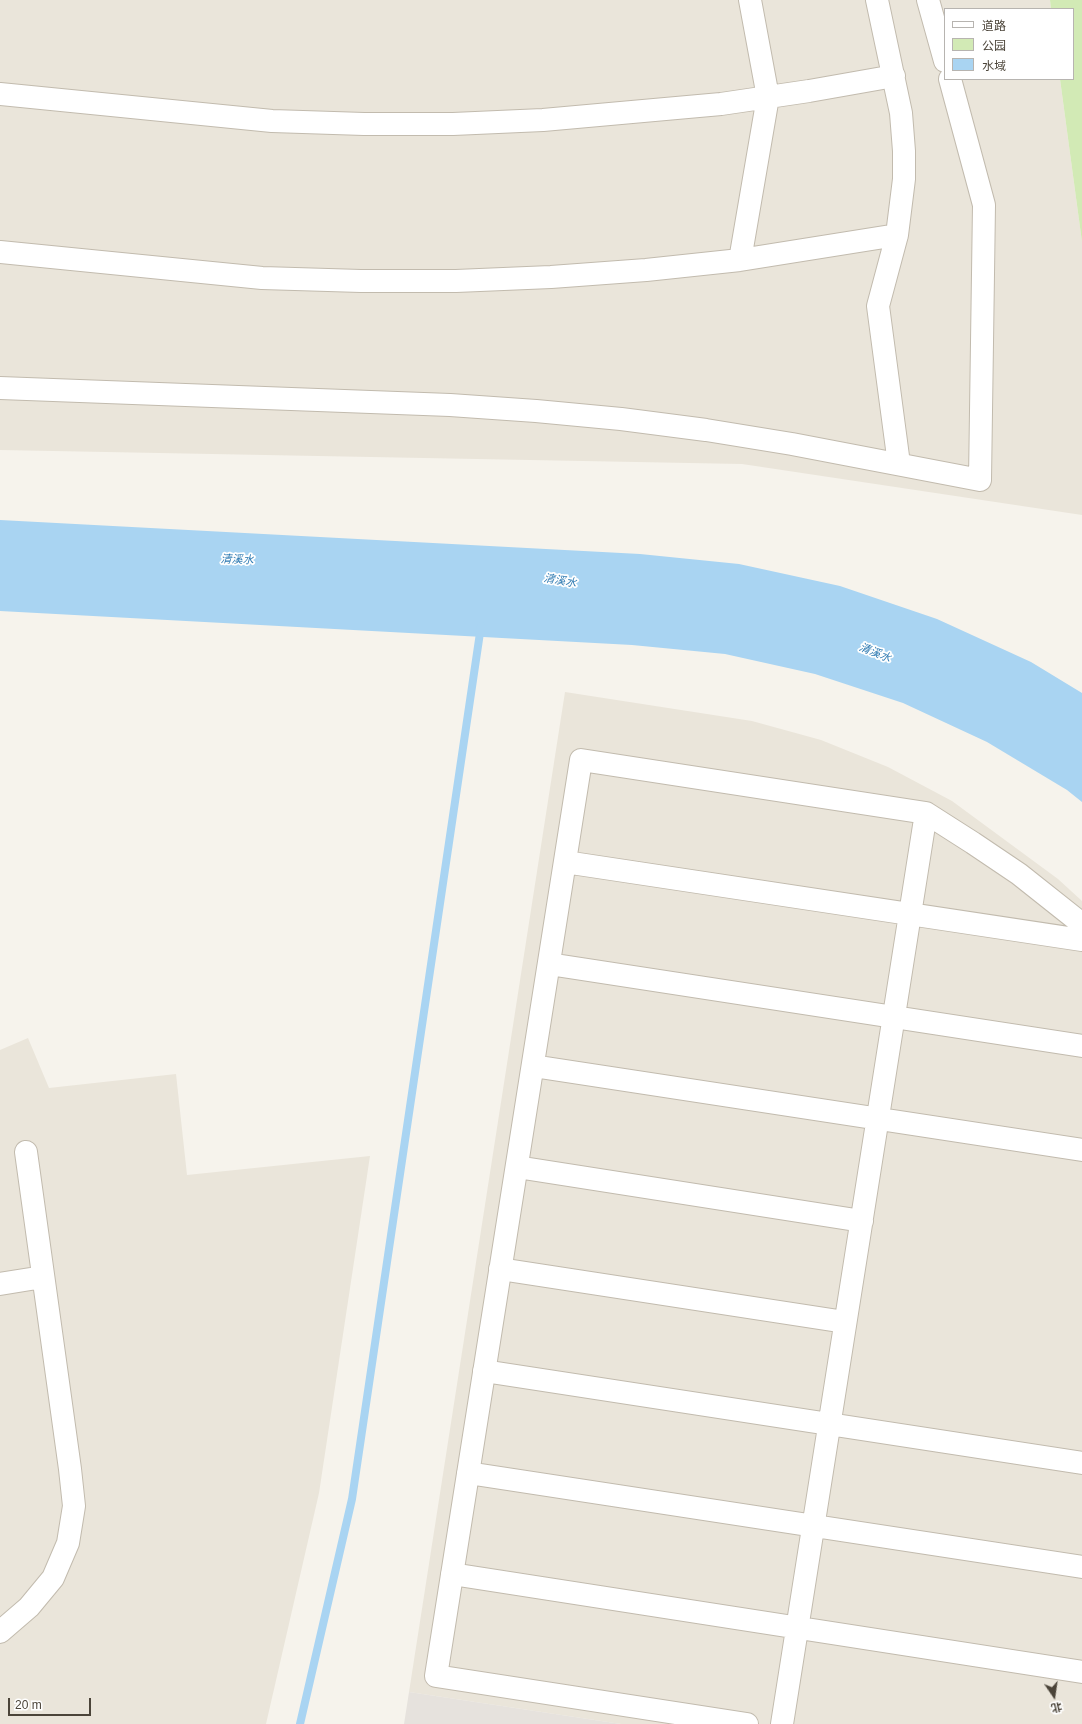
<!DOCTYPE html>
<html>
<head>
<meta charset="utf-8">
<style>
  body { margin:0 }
  #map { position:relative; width:1082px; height:1724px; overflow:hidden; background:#f6f3ec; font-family:Helvetica,"Noto Sans SC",sans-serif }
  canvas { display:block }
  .legend { position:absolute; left:944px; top:8px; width:130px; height:72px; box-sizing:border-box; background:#fff; border:1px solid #b7b4b0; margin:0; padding:5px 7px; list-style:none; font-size:12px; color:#4b4439 }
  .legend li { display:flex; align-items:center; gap:8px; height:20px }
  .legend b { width:20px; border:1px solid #b7b4b0 }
  .north { position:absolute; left:1034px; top:1676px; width:40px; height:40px; -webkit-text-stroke:3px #fff; paint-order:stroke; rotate:167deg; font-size:11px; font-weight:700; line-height:16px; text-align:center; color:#4b4439 }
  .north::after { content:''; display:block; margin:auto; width:14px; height:18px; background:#4b4439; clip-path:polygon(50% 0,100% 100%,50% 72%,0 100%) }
  .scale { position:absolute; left:8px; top:1698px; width:83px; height:18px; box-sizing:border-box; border:2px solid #4b4439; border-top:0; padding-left:5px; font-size:12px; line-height:14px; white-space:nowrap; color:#4b4439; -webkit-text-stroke:3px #fff; paint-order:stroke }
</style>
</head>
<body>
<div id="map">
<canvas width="1082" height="1724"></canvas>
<ul class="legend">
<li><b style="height:5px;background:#fff"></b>道路</li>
<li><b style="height:11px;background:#d2eab5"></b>公园</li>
<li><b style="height:11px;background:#a9d4f2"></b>水域</li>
</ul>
<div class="north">北</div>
<div class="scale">20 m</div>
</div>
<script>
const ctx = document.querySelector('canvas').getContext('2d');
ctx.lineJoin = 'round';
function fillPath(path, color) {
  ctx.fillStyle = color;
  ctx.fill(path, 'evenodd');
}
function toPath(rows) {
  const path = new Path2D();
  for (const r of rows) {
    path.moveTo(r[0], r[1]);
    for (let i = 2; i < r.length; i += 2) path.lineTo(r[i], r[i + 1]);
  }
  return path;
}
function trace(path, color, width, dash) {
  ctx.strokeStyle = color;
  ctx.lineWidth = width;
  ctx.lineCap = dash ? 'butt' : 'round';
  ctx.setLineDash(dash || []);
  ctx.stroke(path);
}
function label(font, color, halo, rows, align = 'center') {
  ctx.font = font + ' Helvetica,"Noto Sans SC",sans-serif';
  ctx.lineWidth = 3.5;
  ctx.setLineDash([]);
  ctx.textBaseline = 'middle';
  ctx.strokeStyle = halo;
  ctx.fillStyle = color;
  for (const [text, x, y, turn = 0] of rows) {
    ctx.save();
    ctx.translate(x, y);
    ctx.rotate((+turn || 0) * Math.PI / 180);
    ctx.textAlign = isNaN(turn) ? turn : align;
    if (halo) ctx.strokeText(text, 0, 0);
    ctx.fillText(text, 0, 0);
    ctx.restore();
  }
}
fillPath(toPath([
  [0,0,1050,0,1051,9,945,9,945,79,1060,79,1082,242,1082,515,742,464,0,450],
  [565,692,752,721,821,740,888,767,952,801,1058,879,1082,901,1082,1724,621,1724,409,1692],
  [28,1038,49,1088,176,1074,187,1175,370,1156,319,1493,266,1724,0,1724,0,1050]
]), '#eae5da');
fillPath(toPath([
  [409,1692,621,1724,404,1724]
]), '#e6e2dd');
fillPath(toPath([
  [1050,0,1082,0,1082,274,1082,242,1060,79,1073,79,1073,9,1051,9]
]), '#d2eab5');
fillPath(toPath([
  [0,520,640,554,739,564,840,586,937,619,1031,662,1082,693,1082,802,1067,790,987,742,903,703,815,674,725,654,632,645,0,611]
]), '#a9d4f2');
trace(toPath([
  [300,1724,352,1499,481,626]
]), '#a9d4f2', 8);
const minor = toPath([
  [877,0,901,113,904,151,904,179,897,235,878,306,899,464],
  [928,0,945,61],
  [0,94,272,121,364,124,453,124,543,120,721,104,809,91,894,76],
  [0,252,262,278,361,281,456,281,551,277,646,270,740,260,897,235],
  [740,260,768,97,750,0],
  [0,388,450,405,536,411,621,419,706,430,792,444,980,480,984,205,950,79],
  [565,862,1082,940],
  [549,964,1082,1046],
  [533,1066,1082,1150],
  [517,1167,862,1221],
  [500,1269,845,1322],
  [0,1284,43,1277],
  [484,1371,1082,1463],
  [468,1473,1082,1567],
  [452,1574,1082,1672],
  [0,1632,29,1607,53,1578,68,1543,74,1506,70,1469,26,1152],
  [747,1724,436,1676,581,760,926,813,973,843,1019,874,1082,924],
  [782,1724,926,813]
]);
trace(minor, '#c2bbae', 24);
trace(minor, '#fff', 22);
label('italic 11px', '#2e7ab2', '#fff', [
  ["清溪水",237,560,2],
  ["清溪水",560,581,10],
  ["清溪水",875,653,22]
]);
</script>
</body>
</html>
